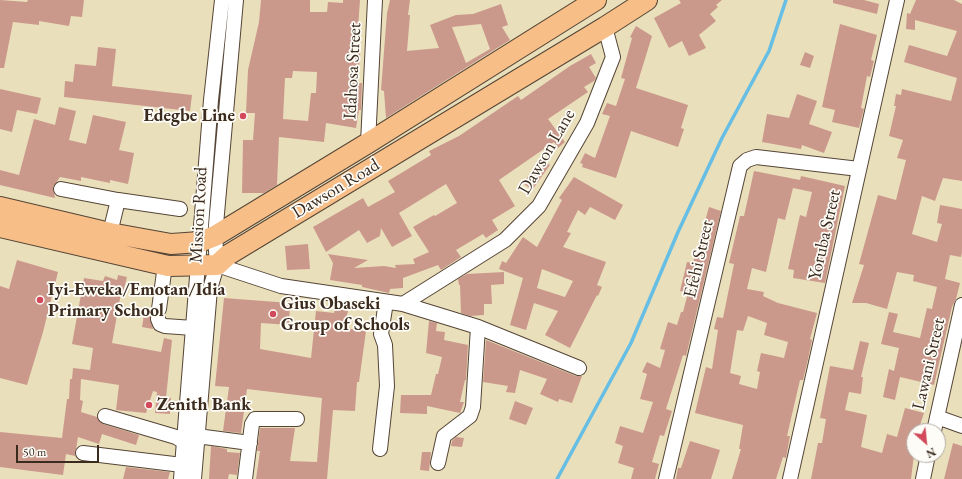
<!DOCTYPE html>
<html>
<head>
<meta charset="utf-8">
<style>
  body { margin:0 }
  #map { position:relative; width:962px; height:479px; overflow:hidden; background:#eadfbb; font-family:"EB Garamond",serif }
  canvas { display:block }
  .north { position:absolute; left:906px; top:423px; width:40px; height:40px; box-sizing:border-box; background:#fdfcf7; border:1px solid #afa8a0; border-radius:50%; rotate:153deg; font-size:11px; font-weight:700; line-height:16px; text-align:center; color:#3b2a1e }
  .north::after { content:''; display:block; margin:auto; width:14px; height:18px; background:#d1495b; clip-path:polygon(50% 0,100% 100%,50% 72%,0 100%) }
  .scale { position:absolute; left:16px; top:445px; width:83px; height:18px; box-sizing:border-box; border:2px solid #3b2a1e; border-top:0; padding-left:5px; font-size:12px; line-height:14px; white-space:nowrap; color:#3b2a1e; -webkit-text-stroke:3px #fdfcf7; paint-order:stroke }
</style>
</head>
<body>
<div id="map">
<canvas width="962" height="479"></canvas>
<div class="north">N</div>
<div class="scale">50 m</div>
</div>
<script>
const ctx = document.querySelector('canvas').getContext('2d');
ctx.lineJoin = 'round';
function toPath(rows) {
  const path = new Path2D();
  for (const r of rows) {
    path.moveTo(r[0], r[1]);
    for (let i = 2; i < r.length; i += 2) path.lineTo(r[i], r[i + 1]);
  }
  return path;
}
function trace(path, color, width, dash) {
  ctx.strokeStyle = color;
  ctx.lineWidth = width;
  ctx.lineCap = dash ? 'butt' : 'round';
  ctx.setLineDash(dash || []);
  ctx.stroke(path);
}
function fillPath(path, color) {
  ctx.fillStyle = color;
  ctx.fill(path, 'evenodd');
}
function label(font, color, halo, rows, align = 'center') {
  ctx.font = font + ' "EB Garamond",serif';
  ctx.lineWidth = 3.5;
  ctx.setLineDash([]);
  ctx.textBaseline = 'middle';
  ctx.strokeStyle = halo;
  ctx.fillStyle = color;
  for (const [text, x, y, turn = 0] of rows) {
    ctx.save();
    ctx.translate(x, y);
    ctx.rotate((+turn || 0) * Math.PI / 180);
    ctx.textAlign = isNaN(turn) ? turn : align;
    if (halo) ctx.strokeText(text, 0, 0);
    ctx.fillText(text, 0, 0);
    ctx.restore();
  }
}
trace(toPath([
  [557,479,631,343,678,232,722,138,769,51,786,0]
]), '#67bee4', 3.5);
fillPath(toPath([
  [0,0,27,2,28,0,84,0,82,17,71,16,69,26,39,21,39,25,13,22,4,68,0,68],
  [261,0,310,0,310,12,327,12,328,2,343,3,343,0,360,0,358,28,355,27,351,52,360,53,358,83,362,83,361,110,359,110,356,128,326,123,324,142,279,137,277,185,264,193,242,193,243,140,253,140,255,113,246,113,248,70,259,22],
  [293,71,317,72,316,93,311,93,308,121,283,119,285,78,292,78],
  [390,0,410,0,408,15,410,15,407,51,439,48,430,25,456,15,473,14,501,4,508,25,502,27,510,40,386,118,384,91,381,90,387,13],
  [481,24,490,49,466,63,452,27],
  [679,0,722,0,716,5,718,7,710,14,716,21,699,35,706,48,689,56,682,41,669,48,654,18,681,3],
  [833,0,864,0,879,4,877,14,833,3],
  [916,0,954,0,962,4,962,181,943,178,935,201,922,196,912,234,937,242,942,224,937,223,940,205,962,209,962,252,961,257,950,255,945,279,960,283,956,299,952,307,934,385,900,377,895,400,883,397,889,369,894,371,899,348,881,344,889,312,898,314,893,332,920,338,927,308,932,309,937,287,913,281,914,275,897,272,887,309,866,303,852,303,864,265,859,264,878,195,896,200,906,160,897,158,903,140,889,136,896,106,894,106,896,94,901,95,902,89,951,101,957,78,904,62,909,45,947,56,957,31,915,20,915,30,906,29,907,13,910,14],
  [840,24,877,35,871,60,874,61,870,77,867,76,861,108,864,109,859,128,832,122,835,110,822,107],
  [636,26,652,36,636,88,688,105,681,128,684,129,678,147,631,131,616,178,582,167,583,164,580,163,585,153,595,158,610,116,602,114,607,103,616,106,625,79,621,78,632,38,630,37],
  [98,47,116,49,112,86,192,95,190,111,64,97,65,81,73,82,75,64,96,66],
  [805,52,814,56,810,68,800,65],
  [591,54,596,63,589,67,596,78,594,81,584,87,588,92,548,119,565,142,558,148,554,142,499,180,515,206,492,220,498,230,486,238,483,234,456,250,461,257,441,270,438,265,403,278,403,288,390,289,389,293,362,287,362,285,330,280,333,263,328,254,368,260,354,268,384,266,396,268,395,265,415,264,413,259,429,252,413,227,434,215,435,216,457,203,446,184,399,213,412,236,392,247,381,228,380,236,367,243,359,230,326,252,313,227,363,198,368,207,395,192,388,181,431,155,429,151,459,136,518,96,521,100,570,66],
  [0,89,41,98,37,114,17,110,12,132,0,129],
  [797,94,817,101,809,124,832,132,824,153,802,145,801,149,762,142,767,114,789,118],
  [59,107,76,111,69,140,86,144,93,115,126,122,119,150,134,153,128,184,110,180,110,183,81,177,81,181,60,177,53,187,55,198,0,185,0,170,19,175,34,119,55,125],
  [541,159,550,165,532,190,523,183],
  [754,171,800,180,801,176,845,186,825,283,793,278,794,270,788,269,800,215,806,217,812,192,793,188,785,220,778,218,766,272,752,268,747,289,764,292,763,296,778,303,817,313,810,339,812,340,808,359,803,380,800,380,787,436,790,436,786,458,783,457,776,479,732,479,741,449,739,449,743,425,695,413,706,367,712,369,718,330,714,329,717,317,723,318,734,264,729,263,740,216,744,216],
  [748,316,767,323,764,335,788,342,784,358,761,353,757,371,760,372,757,389,739,384,741,376,730,373,737,330,743,331],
  [574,177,623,205,615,220,590,207,585,215,578,210,567,232,571,233,563,247,606,262,597,285,602,287,598,296,597,295,570,348,545,335,558,311,534,303,526,330,510,325,523,278,499,269,502,261,506,263,523,237,537,247,562,200,559,198],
  [542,269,573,281,565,297,537,288],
  [709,207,721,211,686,356,683,355,666,409,672,411,664,436,660,435,652,462,659,464,655,479,631,479,634,468,618,463,623,446,615,443,620,426,643,433,653,402,640,399,647,374,642,372,647,362,660,368,665,350,660,349,668,322,677,325,681,312,683,312,688,293,680,291,687,262,693,263],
  [308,244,310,269,287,270,285,246],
  [17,260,58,272,43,332,27,385,0,378,0,286,9,289],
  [504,272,504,284,491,285,492,304,484,304,484,315,470,316,461,313,460,285,459,285,458,279,467,274],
  [118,275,127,277,123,293,121,293,112,343,161,352,164,338,172,340,166,398,171,398,170,414,155,413,157,392,153,391,146,413,116,410,119,385,81,379,80,400,83,401,81,412,97,417,103,424,139,435,136,445,102,434,99,444,78,437,75,456,66,454,63,475,0,467,0,432,62,438,67,399,69,399,70,379,72,379,73,368,90,370,93,348,72,344,84,278,103,281,105,276,117,280],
  [224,298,290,303,289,325,261,323,260,349,311,358,316,311,334,313,335,308,348,311,344,328,366,331,359,382,357,382,355,411,333,410,327,479,256,479,260,451,257,451,260,428,295,428,290,461,317,462,322,398,247,389,241,433,223,431,229,387,215,386],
  [145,309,151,310,152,313,150,318,153,329,142,327],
  [429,321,437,323,436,331,445,332,444,340,468,345,466,380,465,380,460,402,464,402,460,413,427,406,427,414,400,413,401,395,431,395,436,374,438,374,442,357,426,353],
  [486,340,576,376,582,376,572,403,559,399,558,402,540,394,547,379,520,370,515,393,506,392,508,386,483,382],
  [860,341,869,343,861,377,863,377,861,394,849,392,845,410,867,415,861,447,882,453,887,434,897,437,905,408,924,413,918,431,914,431,914,455,911,479,811,479,818,443,822,443,826,419,820,418,830,366,853,370],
  [515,401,533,408,526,425,509,419],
  [456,437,464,438,462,447,451,446,452,441],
  [690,441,720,450,711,479,676,479,678,468,681,468],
  [953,443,962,446,962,479,944,479],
  [211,446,227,449,227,452,240,453,237,475,229,474,228,479,209,479],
  [422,452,431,452,429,471,420,470],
  [126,467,170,472,168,479,123,479]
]), '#cb998c');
const minor = toPath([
  [368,143,375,0],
  [61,189,118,200,180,209],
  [110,233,118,200],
  [217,265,281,286,403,304,505,240,539,206,587,123,613,57,605,27],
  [403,304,478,327,579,368],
  [159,309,165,265],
  [158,319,160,324,165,326,193,328],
  [105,416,176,437,184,442],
  [937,417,962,426],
  [934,431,962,305],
  [197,436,250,443],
  [380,449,387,386,385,345,381,334,386,302],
  [83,453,182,465],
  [438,463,444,436,470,416,473,407,478,327],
  [181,479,211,100,222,0],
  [194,479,210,289,217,265,215,236,236,0],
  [245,479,252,424,255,419,297,419],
  [666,479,740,166,747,160,756,157,859,169],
  [790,479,897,0],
  [923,479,928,455]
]);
const highway = toPath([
  [0,207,110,233,171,244,200,242,215,236,368,143,596,0],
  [0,227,168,266,217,265,228,255,605,27,647,0]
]);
trace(minor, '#554536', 16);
trace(highway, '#554536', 22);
trace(minor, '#fff', 14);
trace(highway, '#f7be87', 20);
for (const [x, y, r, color] of [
  [243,116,4,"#d1495b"],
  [40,300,4,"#d1495b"],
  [273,314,4,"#d1495b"],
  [149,405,4,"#d1495b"]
]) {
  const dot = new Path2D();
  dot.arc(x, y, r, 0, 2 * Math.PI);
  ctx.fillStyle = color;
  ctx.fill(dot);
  trace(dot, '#fdfcf7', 1.5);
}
label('18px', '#3b2a1e', '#fdfcf7', [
  ["Idahosa Street",353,71,-87],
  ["Dawson Lane",547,152,-60],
  ["Dawson Road",336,189,-31],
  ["Mission Road",199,215,-87],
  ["Yoruba Street",825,235,-77],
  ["Efehi Street",699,259,-77],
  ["Lawani Street",929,364,-77]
]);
label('bold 18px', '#3b2a1e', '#fdfcf7', [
  ["Edegbe Line",235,116,"right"],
  ["Iyi-Eweka/Emotan/Idia",48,290],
  ["Primary School",48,311],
  ["Gius Obaseki",281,304],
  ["Group of Schools",281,325],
  ["Zenith Bank",157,405]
], 'left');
</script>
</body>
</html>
